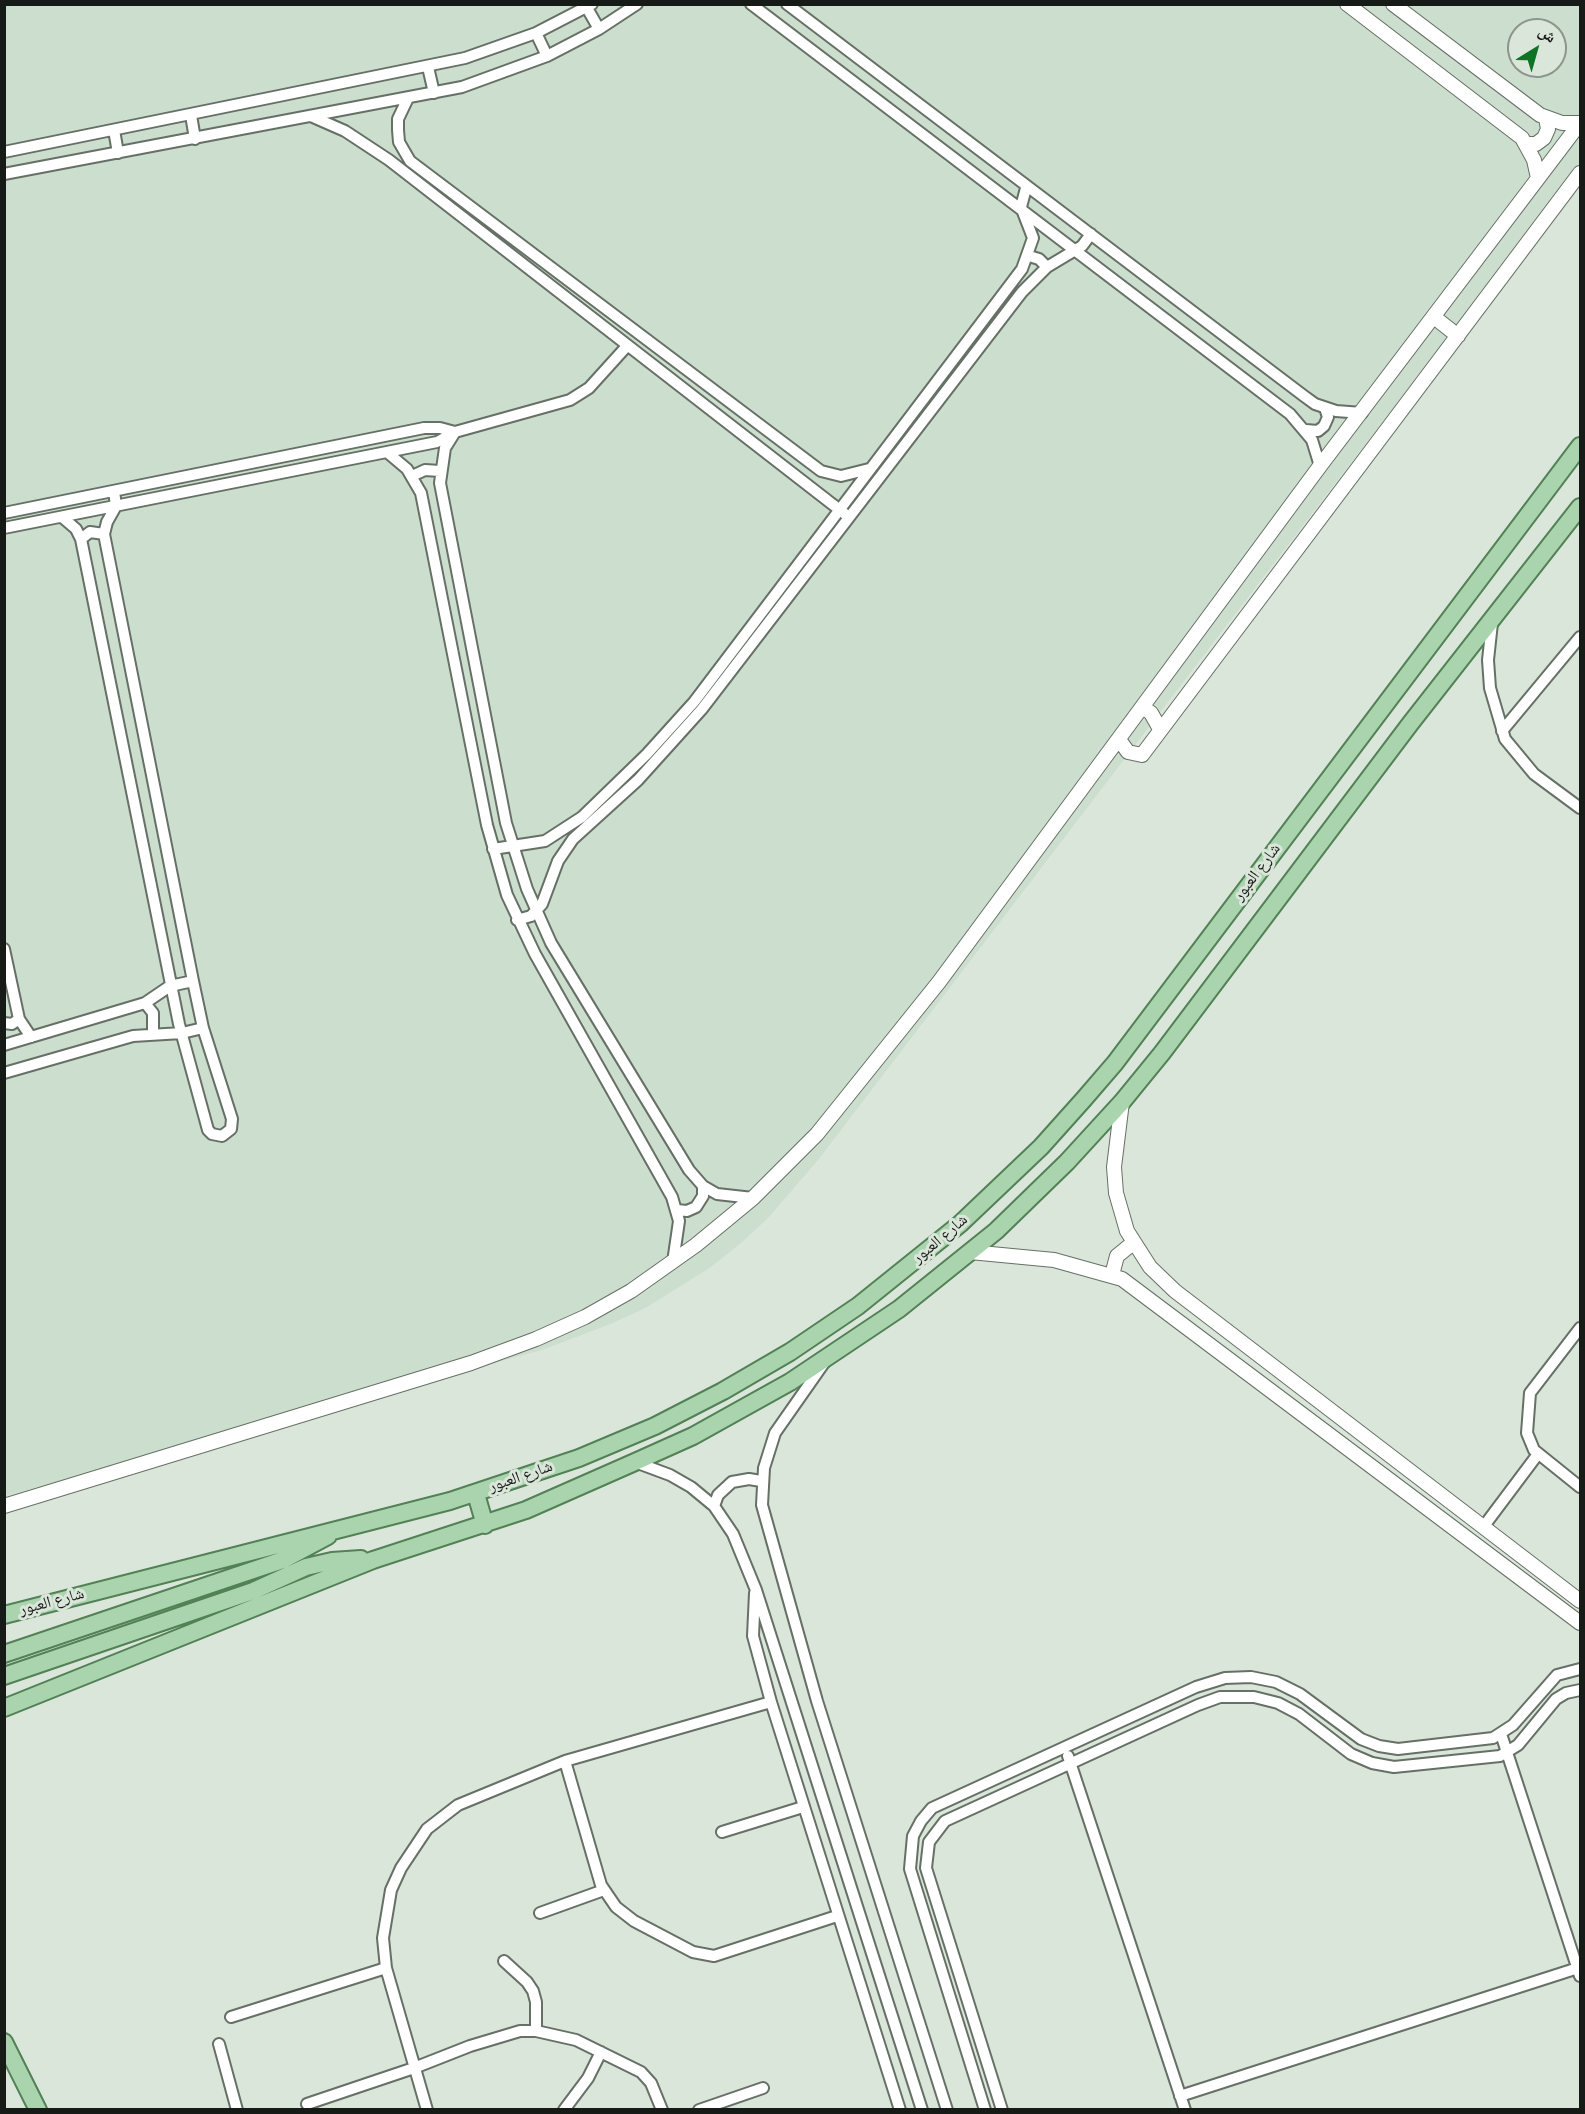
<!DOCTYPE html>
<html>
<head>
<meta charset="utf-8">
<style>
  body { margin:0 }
  #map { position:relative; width:1585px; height:2114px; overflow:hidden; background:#dbe6db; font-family:Overpass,"Noto Naskh Arabic",sans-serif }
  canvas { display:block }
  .frame { position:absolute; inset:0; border:6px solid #171b17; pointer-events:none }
  .north { position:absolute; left:1507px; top:18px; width:60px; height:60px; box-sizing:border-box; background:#dbe6db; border:2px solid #8d958d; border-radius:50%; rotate:37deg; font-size:16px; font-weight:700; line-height:24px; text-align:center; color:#171b17 }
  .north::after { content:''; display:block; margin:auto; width:21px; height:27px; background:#0d7425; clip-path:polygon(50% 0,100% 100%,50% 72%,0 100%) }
</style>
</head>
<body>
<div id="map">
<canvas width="1585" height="2114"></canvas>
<div class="frame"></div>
<div class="north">ش</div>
</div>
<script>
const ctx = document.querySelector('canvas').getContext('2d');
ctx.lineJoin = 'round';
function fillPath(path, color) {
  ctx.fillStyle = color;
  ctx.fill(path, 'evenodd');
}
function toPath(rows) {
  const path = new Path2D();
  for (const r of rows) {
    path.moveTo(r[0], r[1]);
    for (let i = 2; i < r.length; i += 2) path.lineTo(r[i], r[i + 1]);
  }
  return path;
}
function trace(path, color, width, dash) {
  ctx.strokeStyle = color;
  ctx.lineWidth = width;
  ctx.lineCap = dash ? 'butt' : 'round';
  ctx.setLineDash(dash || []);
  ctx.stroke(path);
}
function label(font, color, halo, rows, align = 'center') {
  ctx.font = font + ' Overpass,"Noto Naskh Arabic",sans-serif';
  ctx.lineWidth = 6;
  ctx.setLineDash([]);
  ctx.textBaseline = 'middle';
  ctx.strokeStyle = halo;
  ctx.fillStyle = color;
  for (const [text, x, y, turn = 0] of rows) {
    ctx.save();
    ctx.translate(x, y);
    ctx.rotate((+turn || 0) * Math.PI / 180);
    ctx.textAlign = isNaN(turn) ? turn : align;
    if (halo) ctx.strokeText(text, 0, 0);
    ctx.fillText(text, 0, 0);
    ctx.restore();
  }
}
fillPath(toPath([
  [5,5,1580,5,1580,163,818,1160,769,1217,741,1243,711,1267,647,1307,613,1323,542,1350,5,1496],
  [1519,30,1555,30,1555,66,1519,66]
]), '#ccdecd');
const minor = toPath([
  [751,4,1290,414,1312,440,1320,466],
  [787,4,1304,396,1315,404,1336,411,1362,413],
  [587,8,599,29],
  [536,33,547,56],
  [428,67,434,93],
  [408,98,398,119,398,130,399,142,410,161,821,471,841,476,869,469],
  [191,115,195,139],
  [313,117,345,131,389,160,845,514],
  [114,130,118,153],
  [4,152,465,58,536,33,592,4],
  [4,174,462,87,547,56,599,29,637,4],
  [1029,256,1039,259,1047,267],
  [1306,430,1318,431,1324,426,1328,417,1325,408],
  [455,432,445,448,440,483,506,823,527,889,551,943,689,1170,703,1186,717,1194,753,1198],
  [388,453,407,469,421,493,487,825,507,895,535,954,672,1197,679,1221,673,1262],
  [412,476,425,470,440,471],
  [4,513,424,428,440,428,455,432],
  [62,517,76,529,81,539,179,1024,208,1130,212,1134,222,1136,231,1129,232,1119,203,1028,193,981,104,534,107,522,116,506,114,491],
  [4,528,437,442,455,432,570,400,589,388,627,346],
  [81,539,90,532,104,534],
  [1492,623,1488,660,1490,688,1505,739,1534,774,1580,808],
  [1502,731,1580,637],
  [493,849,545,841,582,817,647,754,694,702,1022,269,1033,238,1021,207,1026,188],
  [517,920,531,916,542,904,558,861,573,839,638,780,702,709,1022,292,1047,267,1082,246,1091,234],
  [4,949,19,1019,31,1037],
  [145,1003,153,1013,153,1033],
  [4,1023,12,1024,19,1019],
  [4,1045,145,1003,170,986,193,981],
  [4,1073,133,1036,182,1033,203,1028],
  [677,1210,687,1211,696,1207,703,1196,703,1186],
  [1580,1328,1530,1393,1527,1433,1534,1450,1580,1487],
  [824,1363,775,1433,764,1468,762,1505,817,1701,947,2110],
  [635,1462,670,1475,691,1487,714,1506,733,1534,756,1590,922,2110],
  [714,1506,718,1495,732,1482,749,1479,761,1481],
  [1484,1526,1538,1454],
  [755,1593,753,1636,771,1702,900,2110],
  [1501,1734,1580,1976],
  [1068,1756,1185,2110],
  [565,1761,601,1885,616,1907,634,1921,693,1952,714,1956,837,1916],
  [722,1832,803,1807],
  [540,1913,604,1890],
  [504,1961,527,1982,533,1991,536,2002,536,2031],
  [231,2017,386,1968],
  [219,2044,237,2110],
  [1180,2096,1578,1968],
  [307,2104,414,2068,470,2046,520,2031,536,2031,576,2040,641,2072,651,2083,662,2110],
  [427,2110,386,1968,383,1938,391,1890,401,1868,427,1829,458,1805,565,1761,771,1702],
  [564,2110,588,2078,601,2052],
  [699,2110,763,2088],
  [985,2110,910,1869,913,1836,921,1821,932,1808,1196,1687,1225,1678,1251,1677,1276,1682,1300,1694,1361,1739,1379,1746,1398,1749,1493,1738,1513,1725,1557,1675,1580,1669],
  [1002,2110,926,1868,929,1842,945,1821,1198,1705,1220,1697,1254,1697,1278,1703,1299,1714,1351,1754,1372,1763,1394,1767,1500,1756,1518,1745,1556,1699,1566,1693,1580,1690]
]);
const tertiary = toPath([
  [1347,4,1522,138,1534,160,1538,178],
  [1393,4,1540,115,1562,123,1580,123],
  [1526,144,1536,144,1544,138,1548,129,1546,118],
  [1434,317,1458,336],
  [1144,708,1151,713,1160,729],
  [1120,741,1128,752,1142,755,1580,173],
  [1122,1102,1114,1167,1116,1193,1127,1231,1150,1267,1175,1291,1580,1601],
  [970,1252,1054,1260,1122,1279,1580,1623],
  [1112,1275,1117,1256,1133,1243],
  [4,1506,471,1363,536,1339,585,1317,631,1291,696,1245,753,1198,817,1134,939,982,1320,466,1580,123]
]);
const primary = toPath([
  [476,1494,485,1525],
  [4,1615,450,1501,579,1458,655,1426,723,1391,790,1352,858,1306,960,1224,1041,1147,1084,1099,1115,1063,1580,446],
  [4,1654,283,1560,328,1536],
  [4,1676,253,1591,306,1567,332,1561,361,1559],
  [4,1708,373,1560,526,1510,635,1462,693,1436,790,1382,899,1309,996,1231,1067,1162,1122,1102,1162,1053,1410,724,1580,507],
  [4,2042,38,2110]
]);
trace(minor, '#667066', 14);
trace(tertiary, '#667066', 16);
trace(primary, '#528155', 20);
trace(minor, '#fff', 10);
trace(tertiary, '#fff', 14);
trace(primary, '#aad4ad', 16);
label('16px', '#171b17', '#dbe6db', [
  ["شارع العبور",1258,873,-53],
  ["شارع العبور",941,1240,-40],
  ["شارع العبور",521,1478,-19],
  ["شارع العبور",52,1603,-15]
]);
</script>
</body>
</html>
